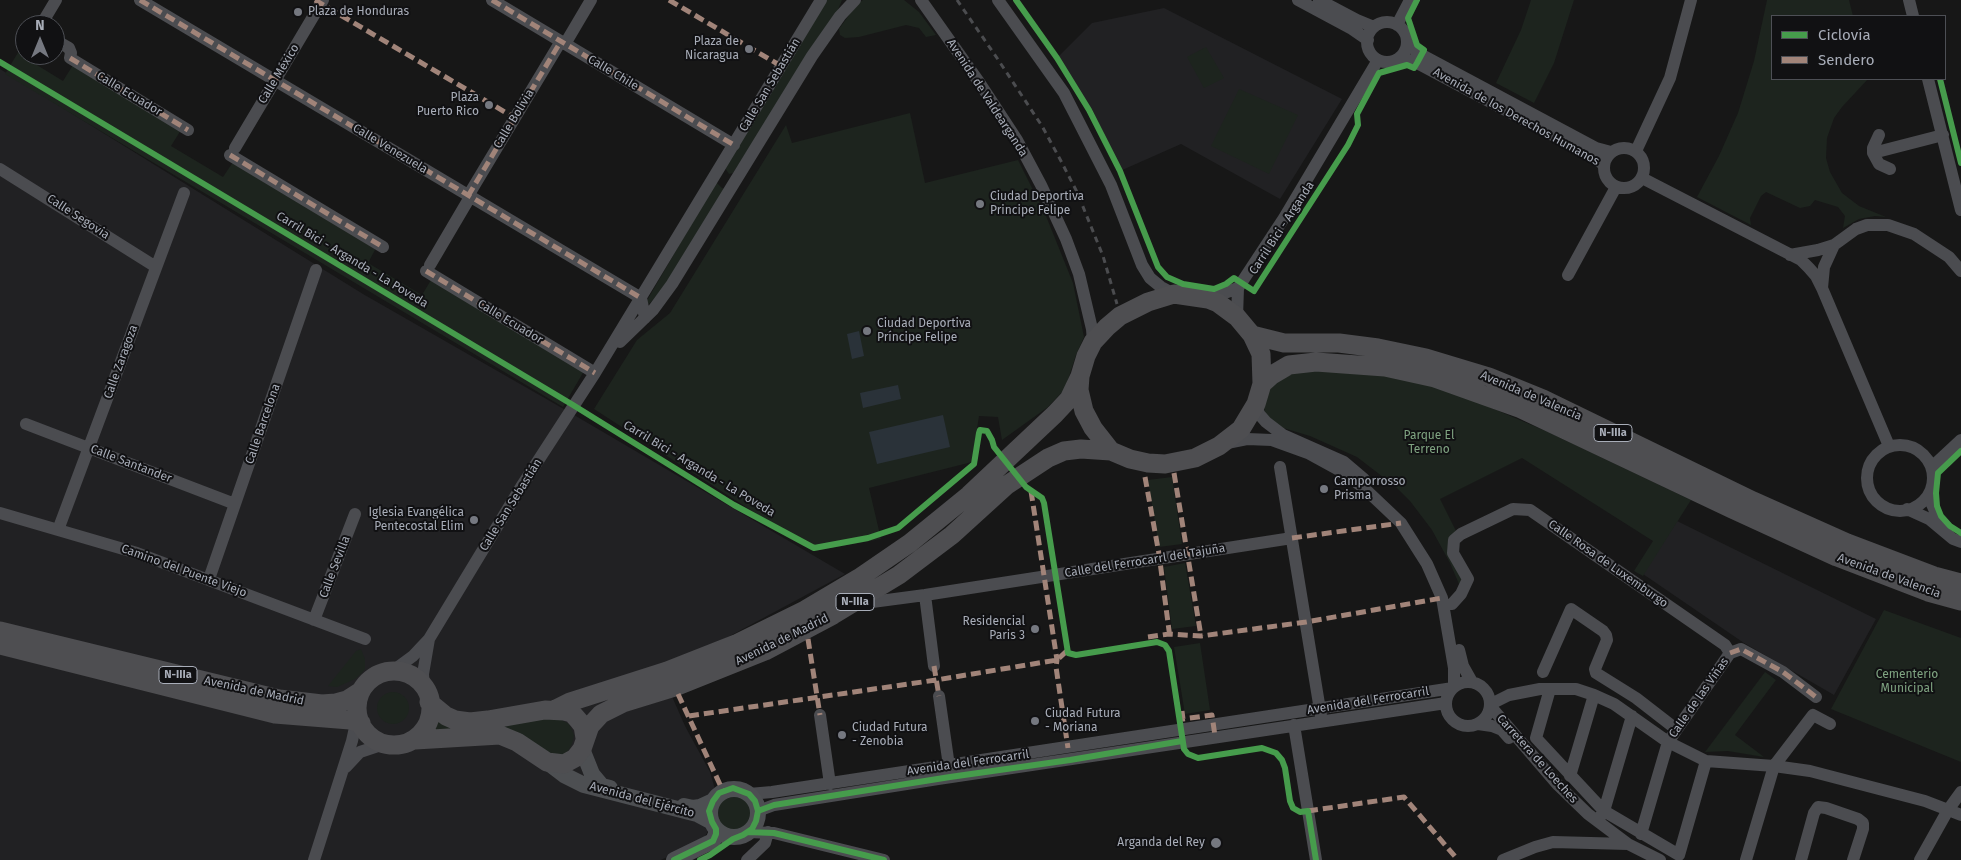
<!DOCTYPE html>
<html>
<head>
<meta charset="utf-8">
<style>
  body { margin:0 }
  #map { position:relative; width:1961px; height:860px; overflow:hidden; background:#171717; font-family:"Fira Sans",sans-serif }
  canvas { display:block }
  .legend { position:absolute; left:1771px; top:15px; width:175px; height:65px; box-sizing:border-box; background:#111113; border:1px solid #4d4f55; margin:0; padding:6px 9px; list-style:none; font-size:15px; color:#a8adb8 }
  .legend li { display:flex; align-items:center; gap:10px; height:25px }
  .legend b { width:25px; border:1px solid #4d4f55 }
  .north { position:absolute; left:15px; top:15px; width:50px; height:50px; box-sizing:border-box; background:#111113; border:1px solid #4d4f55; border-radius:50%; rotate:0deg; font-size:14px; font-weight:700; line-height:20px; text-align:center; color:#a8adb8 }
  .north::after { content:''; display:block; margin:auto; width:18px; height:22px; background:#757880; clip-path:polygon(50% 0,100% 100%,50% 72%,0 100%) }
</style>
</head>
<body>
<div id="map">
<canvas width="1961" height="860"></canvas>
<ul class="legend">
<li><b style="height:6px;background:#469c4c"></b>Ciclovía</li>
<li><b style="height:6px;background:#a18479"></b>Sendero</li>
</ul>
<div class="north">N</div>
</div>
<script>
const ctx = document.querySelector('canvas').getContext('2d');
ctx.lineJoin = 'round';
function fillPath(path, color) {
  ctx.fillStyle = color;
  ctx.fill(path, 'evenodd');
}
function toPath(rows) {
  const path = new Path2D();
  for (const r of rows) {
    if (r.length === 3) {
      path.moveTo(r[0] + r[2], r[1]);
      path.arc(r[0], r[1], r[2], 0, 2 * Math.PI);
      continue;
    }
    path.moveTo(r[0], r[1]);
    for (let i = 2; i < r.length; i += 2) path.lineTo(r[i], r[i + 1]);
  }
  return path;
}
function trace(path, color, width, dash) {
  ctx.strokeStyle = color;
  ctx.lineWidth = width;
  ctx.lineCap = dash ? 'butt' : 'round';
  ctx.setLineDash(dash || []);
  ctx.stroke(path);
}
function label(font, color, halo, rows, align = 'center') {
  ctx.font = font + ' "Fira Sans",sans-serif';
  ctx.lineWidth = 4;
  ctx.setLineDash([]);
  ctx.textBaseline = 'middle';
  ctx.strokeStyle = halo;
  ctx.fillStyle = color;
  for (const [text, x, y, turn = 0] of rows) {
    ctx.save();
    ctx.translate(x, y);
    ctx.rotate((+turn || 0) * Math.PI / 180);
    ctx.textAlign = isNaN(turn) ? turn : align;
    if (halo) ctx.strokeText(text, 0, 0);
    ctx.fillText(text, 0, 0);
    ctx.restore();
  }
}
fillPath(toPath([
  [1164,8,1342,99,1280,199,1181,144,1120,171,1089,110,1057,58,1092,23],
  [0,69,363,294,569,412,845,574,702,651,659,667,685,726,710,772,715,789,701,800,708,828,707,833,703,839,661,860,0,860],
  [1677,521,1876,619,1834,695,1744,643,1643,574]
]), '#212123');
fillPath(toPath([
  [825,0,842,0,837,12,733,173,729,174,725,168],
  [863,0,904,0,919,12,936,35,926,37,919,28,906,25,859,37,845,38,840,35,839,29,857,4],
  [1531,0,1574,0,1554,63,1534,103,1496,83,1521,30],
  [1767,0,1849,0,1853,16,1772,16,1772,79,1868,79,1842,107,1834,118,1827,138,1826,158,1830,172,1842,193,1859,206,1886,217,1875,216,1859,219,1843,228,1845,216,1838,207,1815,200,1810,206,1800,208,1766,192,1761,196,1750,218,1751,225,1697,197,1719,156,1738,113,1754,61],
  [22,46,25,48,25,55,36,55,32,62,63,81,73,65,181,130,171,146,223,177,233,162,376,248,368,263,422,295,431,280,584,371,563,407,5,74],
  [1206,47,1224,78,1204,88,1187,57],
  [1239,89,1298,115,1269,174,1211,146],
  [910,113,925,183,1018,160,1046,216,1073,283,1084,337,1076,355,1065,389,1048,407,1002,440,998,417,979,416,972,462,869,488,881,539,814,551,594,409,637,340,670,313,786,125,792,143],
  [716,182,722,188,726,189,668,282,651,302,642,309],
  [1297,371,1354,371,1433,383,1548,432,1691,500,1643,576,1634,571,1653,541,1522,458,1440,499,1457,533,1453,536,1462,574,1460,584,1459,584,1450,563,1432,530,1410,501,1396,487,1357,457,1310,436,1280,427,1265,414,1263,402,1273,384],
  [1172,477,1182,544,1159,547,1148,480],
  [1185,563,1196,626,1172,629,1164,567],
  [1884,610,1961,638,1961,762,1831,709],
  [1200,643,1210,710,1185,714,1174,647],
  [361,649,365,659,365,669,362,673,355,679,337,687,328,686,356,651],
  [1765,672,1776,680,1735,735,1764,757,1728,751,1705,752],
  [393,708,16],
  [556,717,569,724,574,735,572,744,568,751,562,755,551,755,434,731,438,720],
  [734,812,18]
]), '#1d241e');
fillPath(toPath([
  [859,331,864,356,852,359,847,334],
  [898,385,901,399,863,408,860,393],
  [943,415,950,447,877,464,869,432]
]), '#2a3239');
trace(toPath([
  [140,0,641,298,645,318],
  [492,0,734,145],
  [921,0,979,82,1017,140,1041,185,1066,239,1079,274,1092,329,1093,342],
  [998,0,1064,93,1111,185,1142,265,1150,278,1161,287,1174,294],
  [1298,0,1352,29,1368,40],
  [1319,0,1357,20,1374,27],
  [1909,0,1913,16],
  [1387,42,20],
  [41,25,56,0],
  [1397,25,1410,0],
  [55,40,69,48,71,53,70,58,188,130],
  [565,44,591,0],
  [1407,44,1422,55,1596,148,1611,152],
  [1400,57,1417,63,1592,156,1604,165],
  [1928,79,1961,210],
  [1879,135,1873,148,1873,153,1943,135],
  [1624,168,20],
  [235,148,323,0],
  [1636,151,1670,78,1691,0],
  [1873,153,1879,164,1890,169],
  [230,155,383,247],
  [0,169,156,267],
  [1642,178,1801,260,1809,268,1816,276,1822,288,1889,446],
  [468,196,561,41],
  [1790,255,1818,250,1834,245],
  [430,265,470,197],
  [426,271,595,373],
  [1568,275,1616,187],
  [1822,288,1824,267,1834,245,1856,229,1867,225,1888,225,1914,234,1949,257,1961,271],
  [1208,299,1238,288],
  [1237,317,1238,288,1284,218,1378,60],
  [620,342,653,310,672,284,812,56,840,16,855,0],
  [1256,404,1259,414,1266,422,1283,435,1344,462,1364,479],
  [26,424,235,504],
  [1227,443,1247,439,1272,440,1308,453,1339,470,1363,487,1401,523,1427,564,1442,598,1454,668,1454,687],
  [1900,478,33],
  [1280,467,1321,716],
  [1932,467,1961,440],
  [1930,492,1931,502,1937,516,1944,527],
  [1907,509,1929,519,1953,539,1961,542],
  [0,513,137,553,365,639],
  [58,530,184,193],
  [209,579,316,270],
  [925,595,934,666],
  [857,604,925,595,1292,538],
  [1452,604,1461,594,1468,579,1453,553,1454,540,1461,534,1513,509,1530,510,1725,645,1730,653],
  [314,620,355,514],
  [1459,650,1463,666,1472,682],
  [1730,653,1741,649,1783,672,1816,697],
  [394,670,413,656,429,639,521,487,595,373,821,0],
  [1543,672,1571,609,1603,631,1606,635,1607,640,1595,669,1596,673,1636,698,1676,729],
  [1468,704,22],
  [424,689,423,674,429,639],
  [1550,689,1536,738,1604,811,1679,855,1706,761],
  [939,696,949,766],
  [1491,704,1509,695,1540,689,1576,689,1594,695,1614,704,1668,742,1706,761,1774,766,1810,771,1925,801,1961,815],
  [1491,707,1558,785,1588,814,1628,844,1660,860],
  [820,715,830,784],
  [1478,724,1492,726,1502,730,1509,738],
  [1294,725,1316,860],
  [346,767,360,752,384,744],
  [1570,776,1594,695],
  [749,794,772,792,1453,688],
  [758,811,774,805,938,779,1446,703],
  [1600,817,1604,811,1632,716],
  [748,832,774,833,884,860],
  [1641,834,1668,742,1730,653],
  [314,860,352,741,358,714],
  [747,860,765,843,768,832],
  [1503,860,1535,847,1553,842,1628,844],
  [1746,860,1774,766,1813,715,1830,724],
  [1801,860,1814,813,1818,807,1826,808,1858,819,1863,823,1863,829,1853,860],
  [1920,860,1948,810,1961,792]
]), '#4b4c50', 12);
trace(toPath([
  [582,749,592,774,602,786,610,788],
  [547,762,564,775,584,785,697,814,712,822],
  [734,813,24],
  [684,806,693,808,700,807,713,801],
  [674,860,713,841,716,834,716,829]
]), '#4d4f52', 16);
trace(toPath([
  [1174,294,1208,299,1218,303,1237,317,1252,335,1261,354,1262,384,1256,404,1241,429,1219,446,1195,458,1165,464,1148,463,1130,459,1111,451,1093,428,1084,411,1079,390,1080,376,1086,356,1093,342,1107,327,1120,316,1148,302,1174,294],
  [1252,335,1284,343,1339,343,1378,348,1426,358,1489,377,1543,399,1753,501,1847,543,1934,576,1961,583],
  [1262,384,1272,375,1289,365,1316,362,1385,367,1435,378,1519,408,1732,509,1837,557,1928,592,1961,601],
  [0,631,279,699,322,704,336,703,347,700,361,691],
  [0,645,275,714,350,720,361,723],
  [394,708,37],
  [429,702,446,716,455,720,470,722,488,720,545,710,564,711,572,713,579,721,583,726,585,738],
  [554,710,570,702,667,671,738,643,805,610,859,578,910,543,969,495,1055,414,1069,399,1080,376],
  [415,740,500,735,517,742,547,762,564,764,575,758,582,749,590,726,601,714,623,703,675,687,765,651,833,615,899,575,952,535,1007,485,1048,458,1064,451,1081,449,1111,451]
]), '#4e4e51', 19);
trace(toPath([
  [957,0,997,58,1042,126,1061,161,1077,192,1103,256,1117,304]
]), '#4b4c4f', 3, [6, 5]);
trace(toPath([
  [140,0,641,298],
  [315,0,515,118],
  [492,0,734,145],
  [669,0,781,66],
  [70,58,188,130],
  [230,155,383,247],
  [468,196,561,41],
  [426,271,595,373],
  [1174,473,1201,636],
  [1145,477,1159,554,1170,638],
  [1031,491,1057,660,1056,667,1068,748],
  [1292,538,1401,523],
  [1148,637,1169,634,1201,636,1306,622,1442,598],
  [808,639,820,715],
  [1730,653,1741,649,1783,672,1816,697],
  [934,666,939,696],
  [678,694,723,791],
  [1182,711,1183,719,1212,715,1215,736],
  [689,716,936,680,1057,660,1069,649],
  [1308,811,1404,797,1458,860]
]), '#a18479', 5, [10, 5]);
trace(toPath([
  [1016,0,1057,58,1089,110,1120,171,1158,267,1167,277,1183,284,1214,289,1226,284,1234,278,1254,291,1348,145,1358,125,1357,114,1379,73,1407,65,1414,68,1417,63,1424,50,1417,45,1408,18,1417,0],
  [0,62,573,405,734,505,814,548,868,538,898,528,974,464,979,433,980,430,987,431,992,440,994,447,1026,487,1042,498,1044,503,1068,653,1076,655,1157,642,1165,645,1169,651,1184,749,1188,754,1198,758,1262,748,1276,753,1282,760,1285,768,1290,801,1293,808,1300,812,1308,811,1316,860],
  [1940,79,1961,163],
  [1961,451,1938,473,1936,493,1937,506,1941,516,1950,526,1961,533],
  [758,811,774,805,950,777,1070,760,1182,741],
  [748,832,774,833,884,860],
  [674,860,713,841,716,834,716,829,712,822,709,811,713,801,719,793,733,788,749,794,755,801,758,811,756,821,752,829,743,835,733,839,710,855,700,860]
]), '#469c4c', 6);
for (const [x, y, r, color] of [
  [298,12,5,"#757880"],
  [749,49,5,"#757880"],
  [489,105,5,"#757880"],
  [980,204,5,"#757880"],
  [867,331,5,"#757880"],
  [1324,489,5,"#757880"],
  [474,520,5,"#757880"],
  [1035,629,5,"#757880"],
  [1035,721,5,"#757880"],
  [842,735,5,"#757880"],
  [1216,843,6,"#757880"]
]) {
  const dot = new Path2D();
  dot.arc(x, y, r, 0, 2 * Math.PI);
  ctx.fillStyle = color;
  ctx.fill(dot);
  trace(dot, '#111113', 2);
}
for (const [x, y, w] of [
  [1613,433,38],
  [855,602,38],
  [178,675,38]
]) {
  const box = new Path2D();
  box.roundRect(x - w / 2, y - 8.5, w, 17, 4);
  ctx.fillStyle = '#111113';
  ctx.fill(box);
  trace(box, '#a8adb8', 1);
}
label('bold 11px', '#a8adb8', null, [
  ["N-IIIa",1613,433],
  ["N-IIIa",855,602],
  ["N-IIIa",178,675]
]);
label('12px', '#a8adb8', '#111113', [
  ["Plaza de Honduras",308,12],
  ["Plaza de",739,42,"right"],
  ["Nicaragua",739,56,"right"],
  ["Plaza",479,98,"right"],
  ["Puerto Rico",479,112,"right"],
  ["Ciudad Deportiva",990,197],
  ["Principe Felipe",990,211],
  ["Ciudad Deportiva",877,324],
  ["Príncipe Felipe",877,338],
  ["Camporrosso",1334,482],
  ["Prisma",1334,496],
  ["Iglesia Evangélica",464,513,"right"],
  ["Pentecostal Elim",464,527,"right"],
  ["Residencial",1025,622,"right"],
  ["Paris 3",1025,636,"right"],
  ["Ciudad Futura",1045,714],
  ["- Moriana",1045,728],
  ["Ciudad Futura",852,728],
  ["- Zenobia",852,742],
  ["Arganda del Rey",1205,843,"right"]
], 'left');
label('12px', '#a8adb8', '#111113', [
  ["Calle Chile",613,73,31],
  ["Calle México",279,74,-59],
  ["Calle San Sebastián",770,85,-59],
  ["Calle Ecuador",129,94,31],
  ["Avenida de Valdearganda",987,98,57],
  ["Avenida de los Derechos Humanos",1516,117,29],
  ["Calle Bolivia",514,119,-59],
  ["Calle Venezuela",390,149,31],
  ["Calle Segovia",78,217,33],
  ["Carril Bici - Arganda",1282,228,-57],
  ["Carril Bici - Arganda - La Poveda",352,260,31],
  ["Calle Ecuador",510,322,31],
  ["Calle Zaragoza",121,362,-70],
  ["Avenida de Valencia",1531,396,23],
  ["Calle Barcelona",263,424,-71],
  ["Calle Santander",131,464,21],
  ["Carril Bici - Arganda - La Poveda",699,469,31],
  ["Calle San Sebastián",511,505,-58],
  ["Calle del Ferrocarrl del Tajuña",1145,561,-9],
  ["Calle Rosa de Luxemburgo",1608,564,35],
  ["Calle Sevilla",335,567,-69],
  ["Camino del Puente Viejo",184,571,20],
  ["Avenida de Valencia",1889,576,20],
  ["Avenida de Madrid",782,640,-26],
  ["Avenida de Madrid",254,691,12],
  ["Calle de las Viñas",1699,698,-55],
  ["Avenida del Ferrocarril",1368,701,-9],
  ["Carretera de Loeches",1537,759,48],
  ["Avenida del Ferrocarril",968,763,-8],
  ["Avenida del Ejército",642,800,15]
]);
label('12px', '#7fa381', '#111113', [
  ["Parque El",1429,436],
  ["Terreno",1429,450],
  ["Cementerio",1907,675],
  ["Municipal",1907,689]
]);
</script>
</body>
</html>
